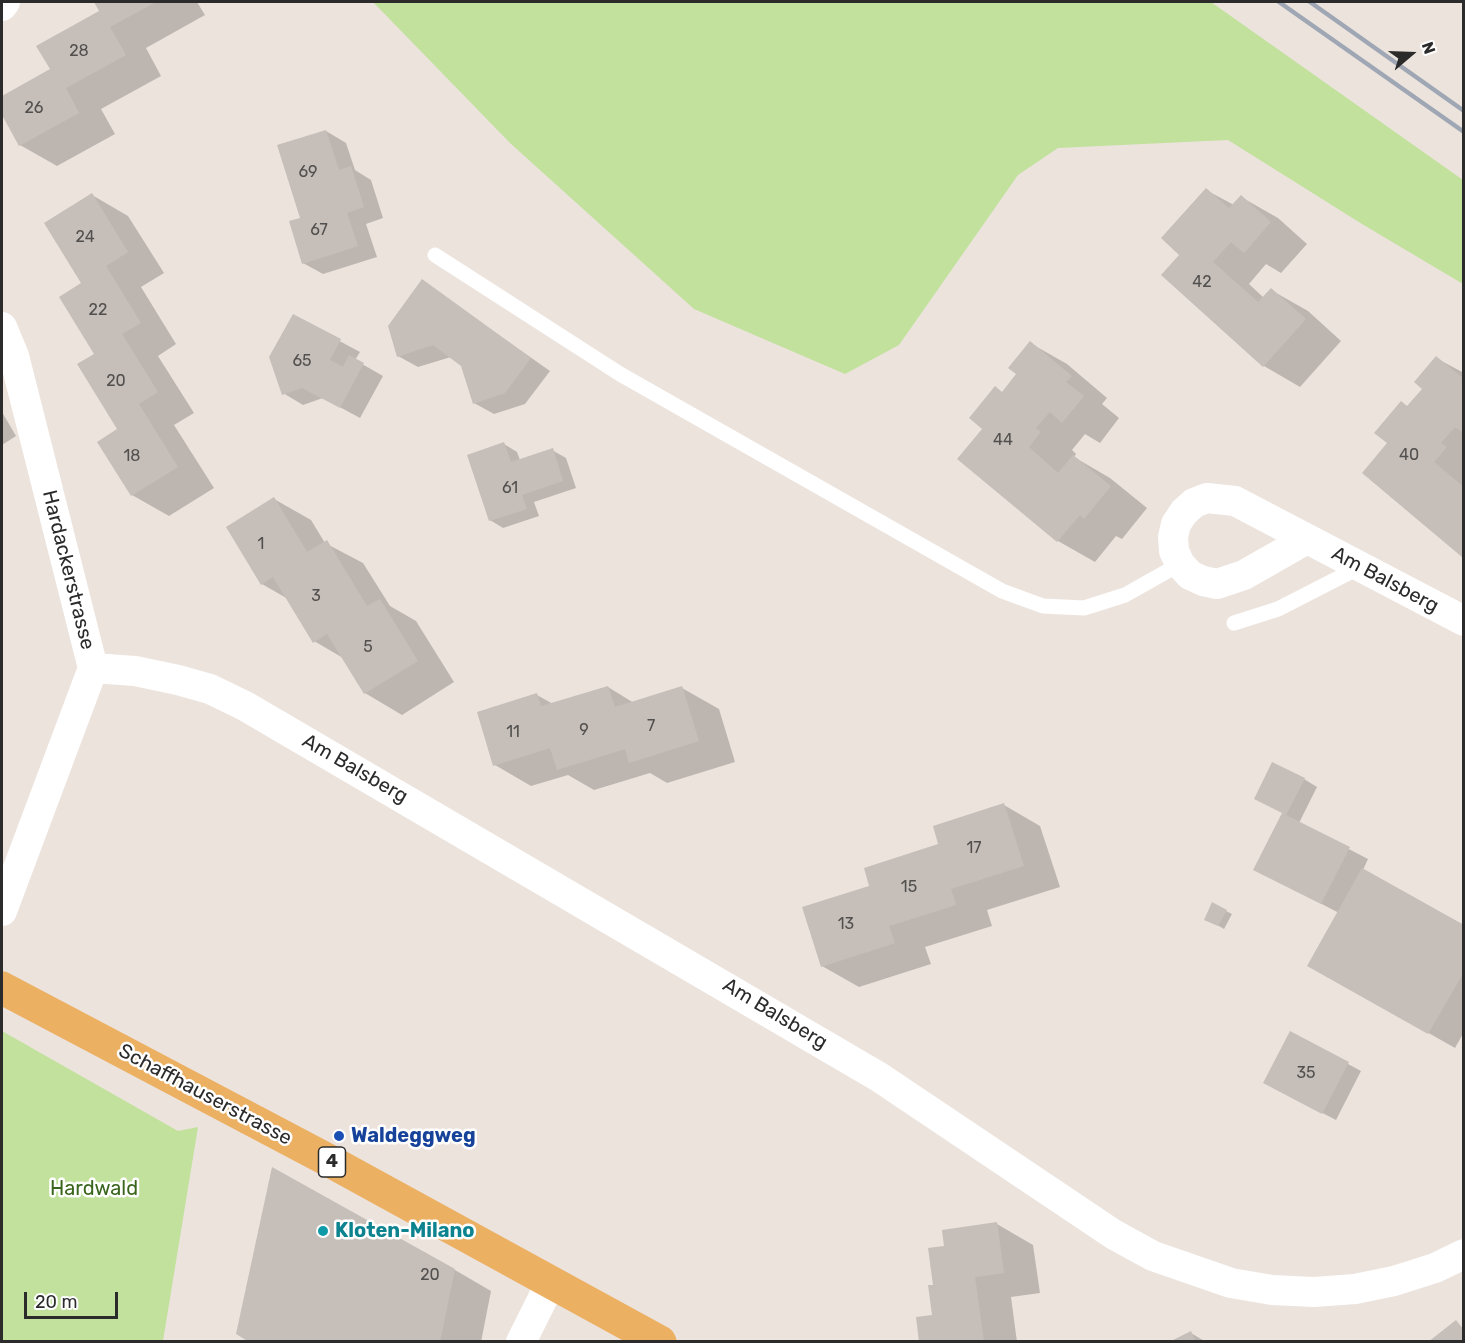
<!DOCTYPE html>
<html>
<head>
<meta charset="utf-8">
<style>
  body { margin:0 }
  #map { position:relative; width:1465px; height:1343px; overflow:hidden; background:#ece3dd; font-family:Rubik,sans-serif }
  canvas { display:block }
  .frame { position:absolute; inset:0; border:3px solid #2b2b2b; pointer-events:none }
  .north { position:absolute; left:1381px; top:24px; width:60px; height:60px; -webkit-text-stroke:4px #fff; paint-order:stroke; rotate:71deg; font-size:16px; font-weight:700; line-height:24px; text-align:center; color:#2b2b2b }
  .north::after { content:''; display:block; margin:auto; width:21px; height:27px; background:#2b2b2b; clip-path:polygon(50% 0,100% 100%,50% 72%,0 100%) }
  .scale { position:absolute; left:24px; top:1292px; width:94px; height:27px; box-sizing:border-box; border:3px solid #2b2b2b; border-top:0; padding-left:8px; font-size:18px; line-height:21px; white-space:nowrap; color:#2b2b2b; -webkit-text-stroke:4px #fff; paint-order:stroke }
</style>
</head>
<body>
<div id="map">
<canvas width="1465" height="1343"></canvas>
<div class="frame"></div>
<div class="north">N</div>
<div class="scale">20 m</div>
</div>
<script>
const ctx = document.querySelector('canvas').getContext('2d');
ctx.lineJoin = 'round';
function fillPath(path, color) {
  ctx.fillStyle = color;
  ctx.fill(path, 'evenodd');
}
function toPath(rows) {
  const path = new Path2D();
  for (const r of rows) {
    path.moveTo(r[0], r[1]);
    for (let i = 2; i < r.length; i += 2) path.lineTo(r[i], r[i + 1]);
  }
  return path;
}
function trace(path, color, width, dash) {
  ctx.strokeStyle = color;
  ctx.lineWidth = width;
  ctx.lineCap = dash ? 'butt' : 'round';
  ctx.setLineDash(dash || []);
  ctx.stroke(path);
}
function label(font, color, halo, rows, align = 'center') {
  ctx.font = font + ' Rubik,sans-serif';
  ctx.lineWidth = 5;
  ctx.setLineDash([]);
  ctx.textBaseline = 'middle';
  ctx.strokeStyle = halo;
  ctx.fillStyle = color;
  for (const [text, x, y, turn = 0] of rows) {
    ctx.save();
    ctx.translate(x, y);
    ctx.rotate((+turn || 0) * Math.PI / 180);
    ctx.textAlign = isNaN(turn) ? turn : align;
    if (halo) ctx.strokeText(text, 0, 0);
    ctx.fillText(text, 0, 0);
    ctx.restore();
  }
}
fillPath(toPath([
  [373,2,1211,2,1463,180,1463,284,1362,224,1228,140,1058,148,1018,175,899,345,845,374,694,309,510,143],
  [2,1031,178,1131,198,1127,163,1341,2,1341]
]), '#c1e19c');
fillPath(toPath([
  [95,2,197,2,205,15,146,48,161,76,101,109,115,134,57,166,20,145,2,112,2,98,52,70,101,12],
  [326,131,346,143,355,170,371,180,383,218,366,224,377,257,323,274,303,263,302,219],
  [1206,190,1234,205,1241,197,1278,218,1307,244,1281,273,1266,264,1249,284,1264,298,1271,290,1308,311,1341,341,1300,387,1264,366,1181,255],
  [92,195,128,216,164,273,141,287,176,344,158,356,194,413,174,425,214,488,169,516,132,495,119,430,96,354,83,283],
  [422,281,550,371,525,404,494,414,474,403,463,365,451,357,418,367,398,356],
  [293,316,360,352,355,360,383,376,360,418,323,398,303,405,283,393],
  [1030,343,1067,364,1107,398,1102,404,1119,418,1100,443,1085,434,1072,450,1076,454,1074,457,1110,478,1147,508,1122,539,1116,536,1095,562,1058,541,959,458,984,428,1003,393,1018,374],
  [1436,358,1464,373,1464,556,1364,473,1389,443,1401,403,1409,407,1424,389],
  [2,412,16,436,2,445],
  [504,444,517,452,520,460,552,450,566,458,576,488,534,502,539,516,503,528,490,520],
  [274,499,311,520,325,543,363,563,390,606,416,621,454,682,402,715,365,693,343,658,314,641,288,599,262,584],
  [608,687,634,703,682,688,719,709,735,762,667,783,650,773,594,790,568,775,531,786,495,765,537,695,553,704],
  [1304,779,1317,787,1299,823,1368,859,1363,870,1464,927,1464,1032,1455,1048,1309,965,1339,913,1255,869],
  [1004,805,1040,826,1060,887,987,910,992,926,925,947,931,964,859,987,822,966,871,887],
  [1226,911,1232,914,1224,929,1212,922],
  [1291,1033,1361,1071,1336,1120,1278,1090],
  [997,1224,1033,1245,1040,1293,1011,1297,1017,1342,921,1342,934,1317,935,1286,946,1247],
  [455,1270,491,1291,481,1342,251,1342],
  [1191,1333,1206,1342,1173,1342]
]), '#0003');
fillPath(toPath([
  [94,2,156,2,110,27,126,55,66,88,79,113,19,146,2,115,2,96,50,69,36,46,99,11],
  [326,130,339,170,351,166,364,207,347,213,358,246,302,264,289,221,300,218,277,145],
  [1206,188,1229,208,1241,195,1271,222,1244,253,1231,242,1213,262,1258,302,1271,288,1306,319,1263,367,1161,275,1179,255,1161,238],
  [92,193,128,252,106,266,141,323,122,334,158,392,139,404,178,467,131,496,97,442,117,429,77,364,94,354,59,297,81,283,44,223],
  [422,279,531,358,505,393,473,404,461,366,433,345,397,357,388,326],
  [293,314,341,339,330,360,343,367,349,355,364,363,340,408,302,388,282,395,269,357],
  [1030,341,1072,376,1066,382,1084,396,1062,423,1050,412,1036,428,1041,432,1029,447,1058,473,1073,455,1111,486,1084,519,1080,515,1057,542,957,459,982,429,969,418,995,386,1002,392,1016,374,1008,368],
  [1436,356,1464,379,1464,433,1455,427,1441,443,1447,447,1434,462,1464,487,1462,557,1362,473,1387,443,1374,433,1401,401,1407,406,1422,389,1414,382],
  [504,442,511,462,553,448,563,481,522,495,527,509,489,521,467,455],
  [274,497,307,552,327,540,367,606,380,599,418,661,364,694,327,634,313,643,273,577,261,585,226,527],
  [608,686,615,707,682,686,699,741,629,763,625,749,557,770,550,748,493,766,477,712,537,693,541,706],
  [1272,762,1305,778,1286,815,1350,847,1321,904,1253,870,1282,813,1254,799],
  [1004,803,1024,866,951,889,956,905,889,926,895,943,821,967,802,907,869,886,864,868,938,844,933,826],
  [1362,868,1464,925,1464,972,1428,1034,1307,966],
  [1212,902,1227,910,1218,926,1204,920],
  [1290,1031,1349,1062,1322,1114,1263,1083],
  [272,1167,455,1269,440,1342,249,1342,236,1334],
  [997,1222,1004,1273,975,1277,984,1342,919,1342,916,1317,932,1315,928,1285,933,1285,928,1248,944,1246,942,1230],
  [1456,1320,1464,1330,1464,1342,1428,1342],
  [1191,1331,1196,1342,1169,1342]
]), '#c5beb9');
trace(toPath([
  [435,255,620,374,1002,591,1043,606,1084,608,1125,595,1180,564],
  [1234,623,1278,609,1360,567]
]), '#fff', 15);
trace(toPath([
  [2,6,5,2],
  [2,327,14,356,93,668,2,911],
  [1307,539,1244,575,1217,584,1203,581,1190,575,1180,564,1174,551,1173,537,1176,524,1184,512,1194,503,1207,498,1235,501,1464,621],
  [93,668,135,671,178,680,210,689,245,706,879,1077,1113,1234,1153,1256,1231,1283,1272,1290,1314,1292,1355,1289,1394,1281,1435,1268,1464,1254],
  [521,1342,551,1282]
]), '#fff', 30);
trace(toPath([
  [2,988,326,1159,660,1342]
]), '#ecb063', 33);
trace(toPath([
  [1279,2,1464,132],
  [1310,2,1464,111]
]), '#a0a7b4', 4.5);
for (const [x, y, r, color] of [
  [339,1136,6,"#1a4fb4"],
  [323,1231,6,"#0f9aa8"]
]) {
  const dot = new Path2D();
  dot.arc(x, y, r, 0, 2 * Math.PI);
  ctx.fillStyle = color;
  ctx.fill(dot);
  trace(dot, '#fff', 2);
}
label('16px', '#52504e', null, [
  ["28",79,51],
  ["26",34,108],
  ["69",308,172],
  ["67",319,230],
  ["24",85,237],
  ["42",1202,282],
  ["22",98,310],
  ["65",302,361],
  ["20",116,381],
  ["44",1003,440],
  ["40",1409,455],
  ["18",132,456],
  ["61",510,488],
  ["1",261,544],
  ["3",316,596],
  ["5",368,647],
  ["7",651,726],
  ["9",584,730],
  ["11",513,732],
  ["17",974,848],
  ["15",909,887],
  ["13",846,924],
  ["35",1306,1073],
  ["20",430,1275]
]);
for (const [x, y, w] of [
  [332,1162,27]
]) {
  const box = new Path2D();
  box.roundRect(x - w / 2, y - 15, w, 30, 4.5);
  ctx.fillStyle = '#fff';
  ctx.fill(box);
  trace(box, '#2b2b2b', 1.5);
}
label('bold 18px', '#2b2b2b', null, [
  ["4",332,1162]
]);
label('20px', '#2b2b2b', '#fff', [
  ["Hardackerstrasse",68,570,76],
  ["Am Balsberg",1385,580,28],
  ["Am Balsberg",355,769,30],
  ["Am Balsberg",775,1014,31],
  ["Schaffhauserstrasse",205,1095,28]
]);
label('bold 20px', '#164399', '#fff', [
  ["Waldeggweg",351,1136]
], 'left');
label('20px', '#3a651d', '#fff', [
  ["Hardwald",94,1189]
]);
label('bold 20px', '#0d838f', '#fff', [
  ["Kloten-Milano",335,1231]
], 'left');
</script>
</body>
</html>
